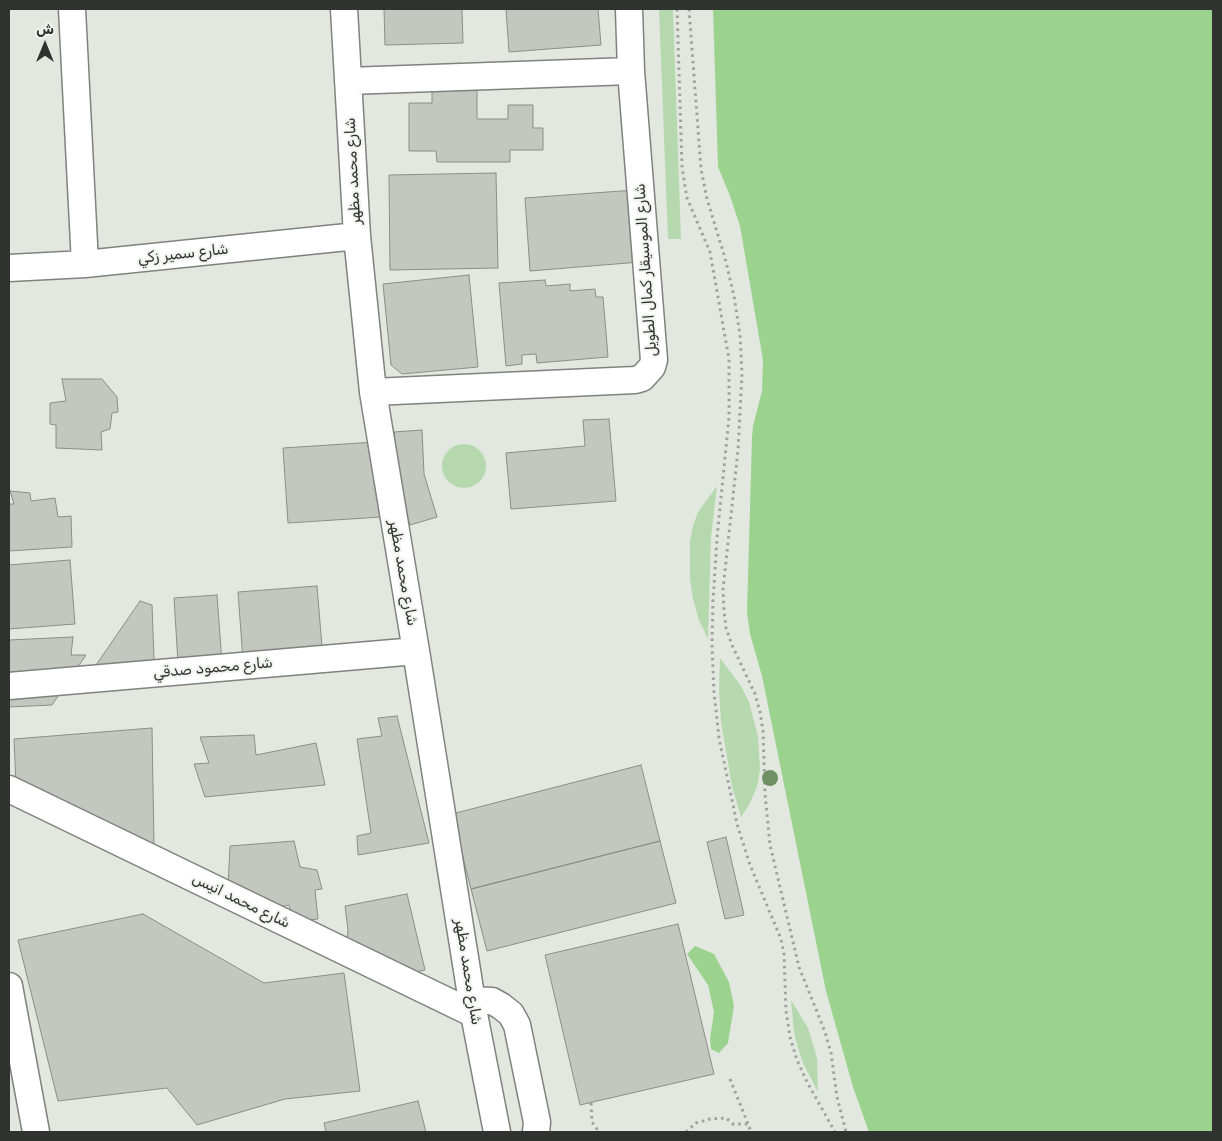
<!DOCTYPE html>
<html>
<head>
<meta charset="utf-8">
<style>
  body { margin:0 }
  #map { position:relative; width:1222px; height:1141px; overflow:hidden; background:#e2e8e0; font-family:Rubik,"Noto Sans Arabic",sans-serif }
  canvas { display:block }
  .frame { position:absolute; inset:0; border:10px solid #30322f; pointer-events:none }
  .north { position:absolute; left:20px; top:20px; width:50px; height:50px; -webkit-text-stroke:4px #eff5ee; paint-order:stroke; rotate:0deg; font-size:14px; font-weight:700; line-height:20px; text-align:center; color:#30322f }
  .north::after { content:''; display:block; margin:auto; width:18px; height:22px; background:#30322f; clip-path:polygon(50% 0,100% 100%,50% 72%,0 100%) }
</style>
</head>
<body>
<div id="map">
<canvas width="1222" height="1141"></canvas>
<div class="frame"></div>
<div class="north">ش</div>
</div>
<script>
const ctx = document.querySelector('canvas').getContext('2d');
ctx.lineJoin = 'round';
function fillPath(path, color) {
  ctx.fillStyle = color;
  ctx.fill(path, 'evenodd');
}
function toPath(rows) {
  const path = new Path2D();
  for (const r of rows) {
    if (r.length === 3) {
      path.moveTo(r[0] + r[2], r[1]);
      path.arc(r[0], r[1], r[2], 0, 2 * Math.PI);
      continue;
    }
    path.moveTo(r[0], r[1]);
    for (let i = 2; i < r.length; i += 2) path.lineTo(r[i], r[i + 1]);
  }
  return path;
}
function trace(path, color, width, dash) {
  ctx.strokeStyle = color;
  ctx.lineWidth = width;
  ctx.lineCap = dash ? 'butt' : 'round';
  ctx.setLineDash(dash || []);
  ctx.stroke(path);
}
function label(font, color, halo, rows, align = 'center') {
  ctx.font = font + ' Rubik,"Noto Sans Arabic",sans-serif';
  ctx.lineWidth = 4;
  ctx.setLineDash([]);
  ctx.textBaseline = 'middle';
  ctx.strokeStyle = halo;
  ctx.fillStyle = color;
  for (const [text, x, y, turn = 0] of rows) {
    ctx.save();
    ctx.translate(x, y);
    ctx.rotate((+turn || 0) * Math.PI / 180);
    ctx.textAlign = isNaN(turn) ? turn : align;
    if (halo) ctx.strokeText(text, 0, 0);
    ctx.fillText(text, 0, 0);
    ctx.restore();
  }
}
fillPath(toPath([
  [659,9,673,9,681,239,668,239],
  [464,466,22],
  [717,486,711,537,708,639,699,620,693,599,690,579,690,541,693,526,698,512],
  [720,658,741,686,749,702,758,736,760,770,757,787,750,803,741,817,732,786,721,722,719,690],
  [791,1000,808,1028,813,1044,817,1059,818,1092,803,1063,798,1048,794,1032]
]), '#b6d8ae');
fillPath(toPath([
  [713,9,1213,9,1213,1132,869,1132,853,1087,826,991,762,676,750,634,747,612,752,437,753,426,762,391,763,360,740,226,730,196,718,167],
  [695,946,714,954,729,982,734,1006,728,1043,719,1053,711,1049,710,1039,714,1012,708,985,687,954]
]), '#9bd38e');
const building = toPath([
  [384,9,462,9,463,43,385,45,384,9],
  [506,9,598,9,601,45,509,52,506,9],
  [432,88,477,88,477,119,508,119,508,105,533,105,533,128,543,128,543,150,510,150,510,162,437,162,436,151,409,151,409,103,432,103,432,88],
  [496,173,498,268,390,270,389,175,496,173],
  [635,190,640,262,530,271,525,198,635,190],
  [469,275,478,367,402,374,391,365,383,284,469,275],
  [545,280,546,286,570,284,570,291,595,289,596,297,603,297,608,357,537,363,536,354,522,355,522,364,506,366,499,283,545,280],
  [62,379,102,379,117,397,118,412,112,413,110,429,101,432,102,450,56,448,56,425,50,424,50,403,66,401,62,379],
  [609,419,616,501,511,509,506,453,585,446,583,420,609,419],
  [422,430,424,474,437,517,410,525,396,477,394,432,422,430],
  [376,442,381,517,288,523,283,448,376,442],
  [10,491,30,493,31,501,55,498,58,517,71,516,72,547,9,551,9,504,14,504,10,491],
  [70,560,75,624,9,629,9,565,70,560],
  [317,586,323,659,243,660,238,592,317,586],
  [217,595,223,677,179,680,174,598,217,595],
  [140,601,152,605,155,685,81,687,140,601],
  [73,637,71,655,86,655,52,705,9,707,9,640,73,637],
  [397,716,429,843,358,855,357,836,371,833,357,739,382,736,378,718,397,716],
  [152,728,154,845,16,785,14,739,152,728],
  [254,735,256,755,316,743,325,785,205,797,194,764,209,763,200,737,254,735],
  [641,765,660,841,471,889,452,814,641,765],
  [726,837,744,915,725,919,707,842,726,837],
  [294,841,300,867,317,870,322,889,315,890,318,919,301,921,301,915,292,916,289,905,271,909,228,888,230,846,294,841],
  [660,841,676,903,487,951,471,889,660,841],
  [407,894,425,970,406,974,363,965,360,943,347,941,348,930,345,906,407,894],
  [143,914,264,983,344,973,360,1091,285,1099,197,1125,167,1088,58,1101,18,940,143,914],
  [678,924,714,1074,580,1105,545,955,678,924],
  [418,1101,426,1132,326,1132,324,1123,418,1101]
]);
fillPath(building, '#c2c7c0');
trace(building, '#898e87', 1);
const minor = toPath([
  [72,9,85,264],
  [344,9,357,236,373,392,416,651,474,1014,497,1132],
  [348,81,631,71],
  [9,268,85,264,357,236],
  [373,392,635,380,642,378,652,367,654,360,631,71,629,9],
  [9,686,416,651],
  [9,789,474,1014],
  [9,986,36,1132],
  [472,1000,492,1001,501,1006,511,1014,517,1025,537,1122,536,1132]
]);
trace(minor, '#7e837d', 29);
trace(toPath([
  [677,9,682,166,684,180,687,198,710,252,729,359,729,417,717,538,713,601,712,646,714,692,719,738,737,824,750,865,781,939,784,954,786,1011,790,1037,797,1060,807,1082,835,1132],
  [689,9,701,169,707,199,725,258,734,296,740,335,742,374,740,413,738,450,723,589,724,611,726,628,732,645,755,694,760,712,763,731,765,794,770,845,799,967,825,1032,831,1053,837,1097,846,1132],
  [730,1079,748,1124],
  [591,1103,592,1122,599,1132],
  [686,1132,696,1123,710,1119,726,1118,733,1124,748,1124,751,1132]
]), '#9ea29c', 3, [2.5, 4]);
trace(minor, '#fff', 26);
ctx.fillStyle = '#6f8f65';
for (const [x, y] of [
  [770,778]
]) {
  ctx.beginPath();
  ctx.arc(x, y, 8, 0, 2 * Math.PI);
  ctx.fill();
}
label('15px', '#30322f', '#eff5ee', [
  ["شارع محمد مظهر",353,171,-93],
  ["شارع سمير زكي",183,254,-6],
  ["شارع الموسيقار كمال الطويل",646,270,-94],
  ["شارع محمد مظهر",403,573,80],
  ["شارع محمود صدقي",213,668,-5],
  ["شارع محمد انيس",241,901,26],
  ["شارع محمد مظهر",468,972,81]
]);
</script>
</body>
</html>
